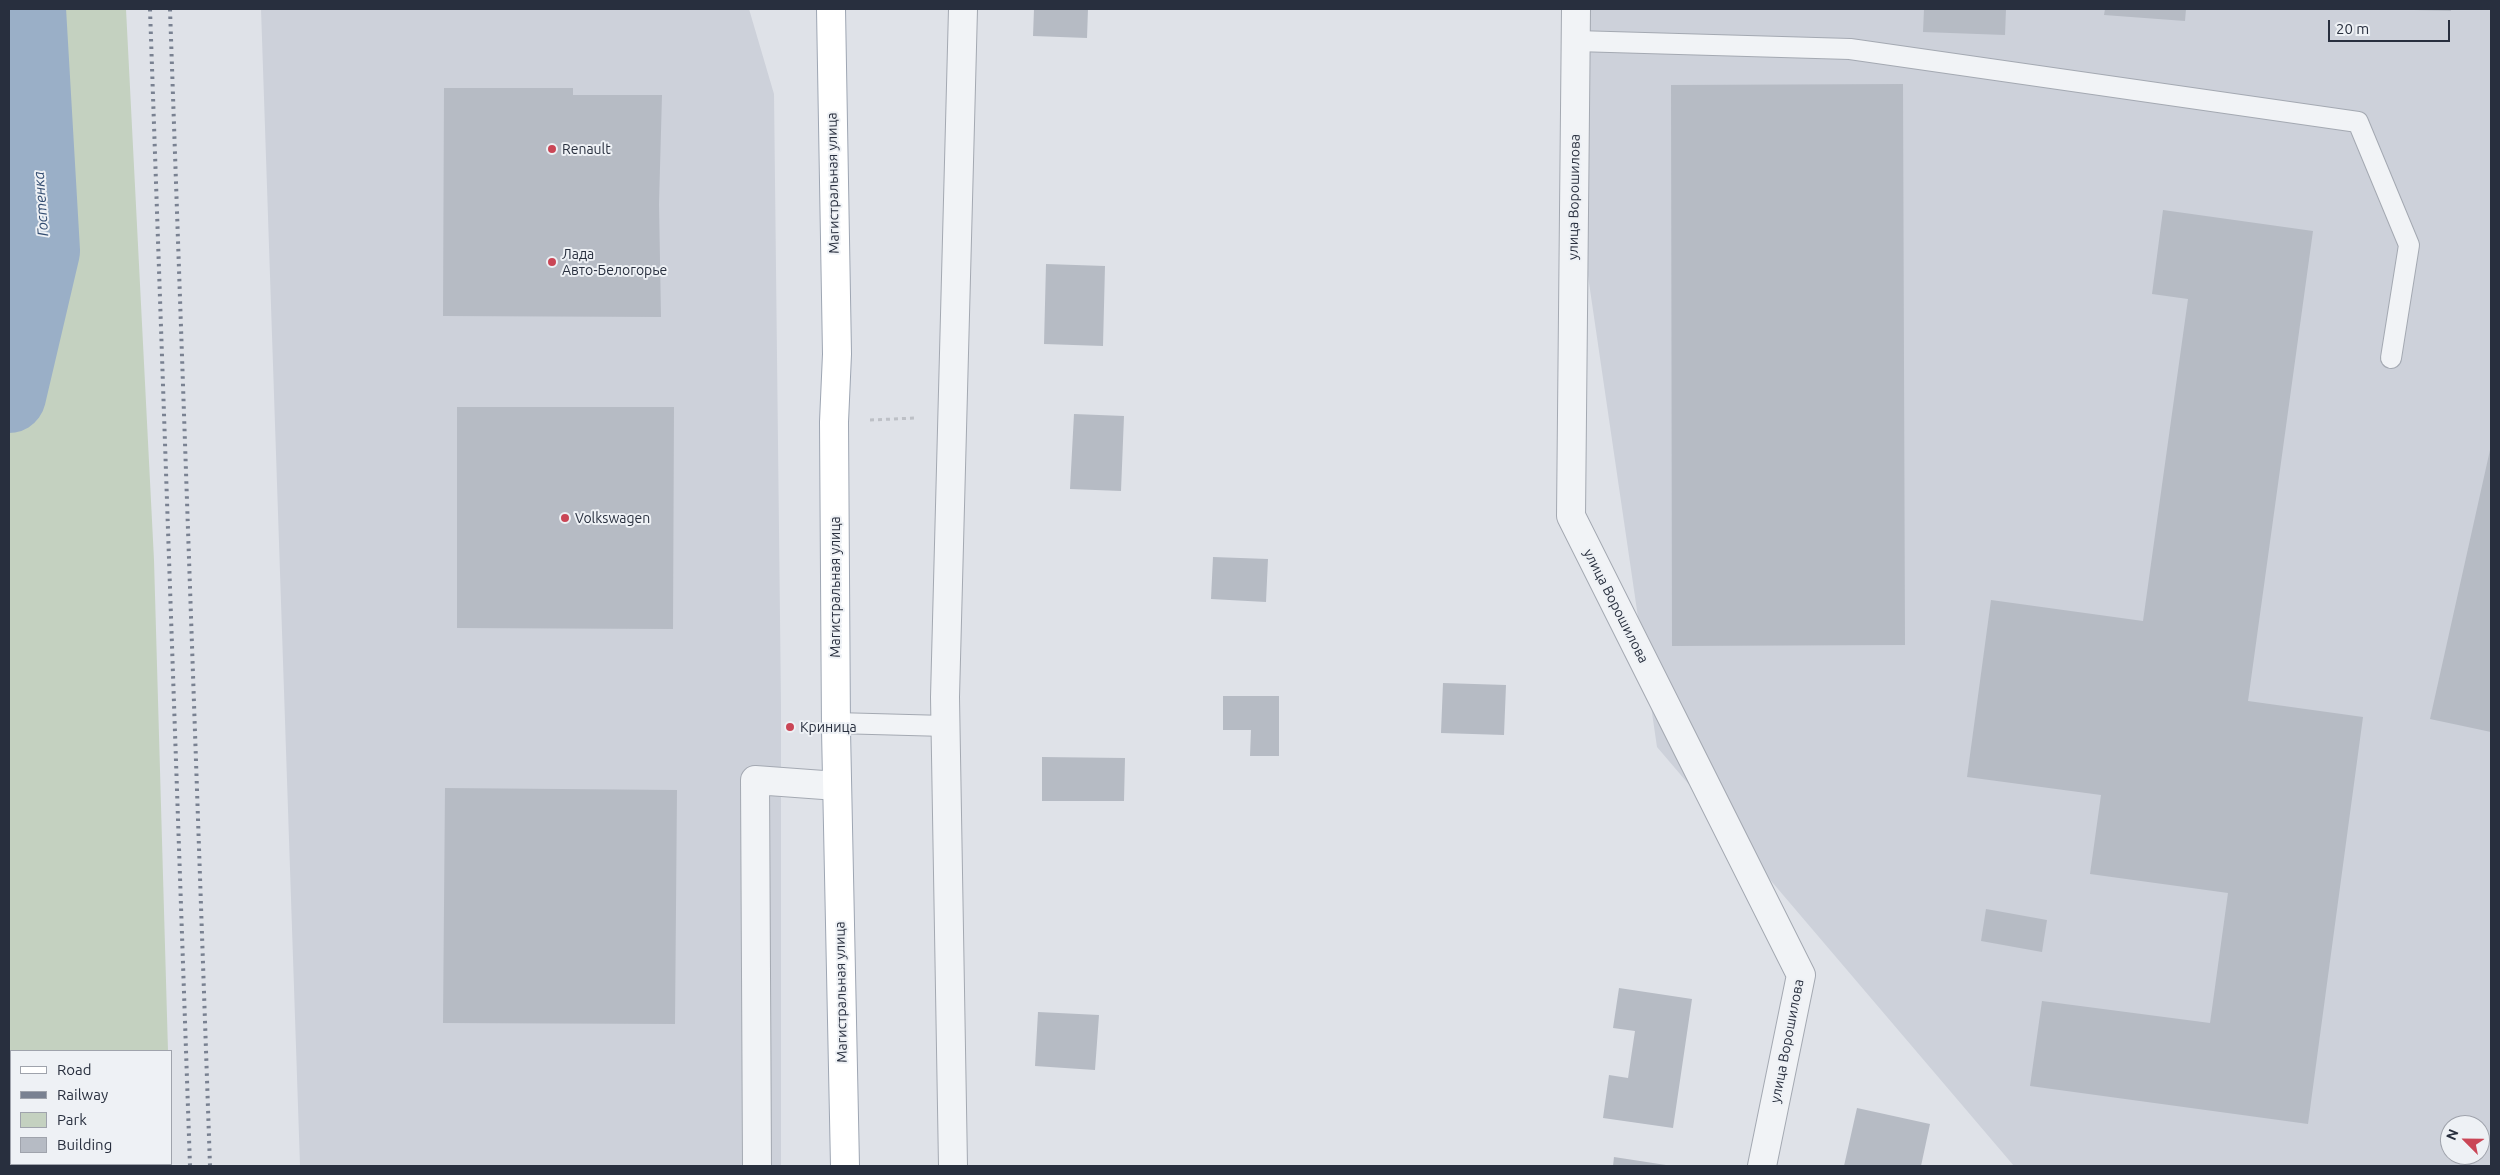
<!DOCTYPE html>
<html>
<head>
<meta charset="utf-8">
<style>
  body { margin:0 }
  #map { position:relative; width:2500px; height:1175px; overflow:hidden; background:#dfe2e8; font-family:Ubuntu,sans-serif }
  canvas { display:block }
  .frame { position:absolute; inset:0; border:10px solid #282f3e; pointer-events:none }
  .legend { position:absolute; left:10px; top:1050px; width:162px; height:115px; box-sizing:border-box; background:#eef1f5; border:1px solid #9fa3ac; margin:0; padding:6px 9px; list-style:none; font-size:15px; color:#282f3e }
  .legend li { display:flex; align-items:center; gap:10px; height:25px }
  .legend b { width:25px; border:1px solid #9fa3ac }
  .north { position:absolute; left:2440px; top:1115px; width:50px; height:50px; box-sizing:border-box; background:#eef1f5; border:1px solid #9fa3ac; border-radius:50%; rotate:293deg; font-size:14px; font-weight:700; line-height:20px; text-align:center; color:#282f3e }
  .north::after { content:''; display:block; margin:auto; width:18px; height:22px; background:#ca4656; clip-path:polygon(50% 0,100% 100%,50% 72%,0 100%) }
  .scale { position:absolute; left:2328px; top:20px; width:122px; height:22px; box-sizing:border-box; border:2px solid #282f3e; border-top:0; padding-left:6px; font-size:15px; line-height:18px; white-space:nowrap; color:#282f3e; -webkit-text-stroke:4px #eef1f5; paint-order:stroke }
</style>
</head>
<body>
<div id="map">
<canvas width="2500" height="1175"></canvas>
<div class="frame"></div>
<ul class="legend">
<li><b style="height:6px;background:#fff"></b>Road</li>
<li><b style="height:6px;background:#798191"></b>Railway</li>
<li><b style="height:14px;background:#c4d1c0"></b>Park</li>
<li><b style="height:14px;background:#b6bbc4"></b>Building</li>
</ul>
<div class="north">N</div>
<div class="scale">20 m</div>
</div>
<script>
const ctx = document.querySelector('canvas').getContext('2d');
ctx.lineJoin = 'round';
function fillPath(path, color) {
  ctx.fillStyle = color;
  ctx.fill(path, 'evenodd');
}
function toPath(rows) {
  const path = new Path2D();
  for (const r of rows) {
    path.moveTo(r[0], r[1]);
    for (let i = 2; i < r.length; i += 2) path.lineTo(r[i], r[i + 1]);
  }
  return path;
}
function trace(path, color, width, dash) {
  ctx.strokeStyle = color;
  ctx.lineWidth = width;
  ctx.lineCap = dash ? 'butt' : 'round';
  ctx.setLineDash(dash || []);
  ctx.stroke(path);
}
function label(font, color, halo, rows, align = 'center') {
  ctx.font = font + ' Ubuntu,sans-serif';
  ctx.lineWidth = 4;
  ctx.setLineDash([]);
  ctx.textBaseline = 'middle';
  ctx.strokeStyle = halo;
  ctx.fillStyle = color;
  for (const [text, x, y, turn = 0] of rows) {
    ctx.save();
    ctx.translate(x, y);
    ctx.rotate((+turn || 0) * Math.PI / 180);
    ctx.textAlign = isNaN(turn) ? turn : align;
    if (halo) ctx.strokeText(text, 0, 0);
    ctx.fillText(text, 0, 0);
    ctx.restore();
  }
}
fillPath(toPath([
  [261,9,749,9,774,94,781,705,781,1166,300,1165],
  [1577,9,2491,9,2491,1166,2014,1166,1657,747,1582,235],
  [2450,1125,2480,1125,2480,1155,2450,1155]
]), '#cdd1da');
fillPath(toPath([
  [9,9,126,9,154,560,168,1051,11,1051,11,1164,171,1164,171,1154,172,1166,9,1166]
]), '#c4d1c0');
trace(toPath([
  [9,396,43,251,29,9]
]), '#9aafc7', 74);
fillPath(toPath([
  [1034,9,1088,9,1087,38,1033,36],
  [1924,9,2006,9,2005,35,1923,32],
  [2105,9,2186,9,2185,21,2104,15],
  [2414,9,2451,9,2451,11,2414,10],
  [1903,84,1905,645,1672,646,1671,85],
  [444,88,573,88,573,95,662,95,659,204,661,317,443,316],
  [2163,210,2313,231,2248,701,2363,717,2308,1124,2030,1086,2042,1001,2210,1023,2228,893,2090,874,2101,795,1967,777,1991,600,2143,621,2188,299,2152,294],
  [1046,264,1105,266,1103,346,1044,344],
  [457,407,674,407,673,629,457,628],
  [1074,414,1124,416,1121,491,1070,489],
  [2490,450,2491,450,2491,732,2430,719],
  [1213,557,1268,559,1266,602,1211,599],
  [1443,683,1506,685,1504,735,1441,733],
  [1223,696,1279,696,1279,756,1250,756,1251,730,1223,730],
  [1042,757,1125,758,1124,801,1042,801],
  [445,788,677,790,675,1024,443,1023],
  [1986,909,2047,920,2042,952,1981,941],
  [1619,988,1692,999,1673,1128,1603,1118,1609,1075,1628,1078,1635,1031,1613,1028],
  [1038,1012,1099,1015,1095,1070,1035,1066],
  [1857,1108,1930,1124,1921,1166,1844,1166],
  [1614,1157,1666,1165,1666,1166,1613,1166]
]), '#b6bbc4');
const lane = toPath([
  [1576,41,1850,49,2358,122,2409,245,2391,358],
  [836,723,945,726]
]);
const street = toPath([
  [1576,9,1571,516,1801,975,1762,1166],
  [757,1166,755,780,837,786],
  [953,1166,945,697,963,9]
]);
const primary = toPath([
  [831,9,837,354,834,422,836,730,845,1166]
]);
trace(lane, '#a4a9b2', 22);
trace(street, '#a4a9b2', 30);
trace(primary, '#9ea6b3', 30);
trace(toPath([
  [870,420,916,418]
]), '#bdc0c6', 3, [4, 4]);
trace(lane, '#f1f3f6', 20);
trace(street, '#f1f3f6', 28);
trace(primary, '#fff', 28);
trace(toPath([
  [150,9,190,1166],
  [170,9,210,1166]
]), '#798191', 4, [2.5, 5]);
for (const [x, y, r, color] of [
  [552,149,5,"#ca4656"],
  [552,262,5,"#ca4656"],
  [565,518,5,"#ca4656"],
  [790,727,5,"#ca4656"]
]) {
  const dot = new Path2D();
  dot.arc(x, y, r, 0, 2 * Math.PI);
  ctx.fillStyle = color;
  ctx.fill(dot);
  trace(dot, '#eef1f5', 2);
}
label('14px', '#282f3e', '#eef1f5', [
  ["Renault",562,149],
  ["Лада",562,254],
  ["Авто-Белогорье",562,270],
  ["Volkswagen",575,518],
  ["Криница",800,727]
], 'left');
label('14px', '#282f3e', '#eef1f5', [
  ["Магистральная улица",833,183,-91],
  ["улица Ворошилова",1574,197,-89],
  ["Магистральная улица",835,587,-90],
  ["улица Ворошилова",1616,606,63],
  ["Магистральная улица",841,992,-91],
  ["улица Ворошилова",1787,1041,-79]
]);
label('italic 15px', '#334d71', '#eef1f5', [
  ["Гостенка",41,204,-94]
]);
</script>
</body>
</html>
